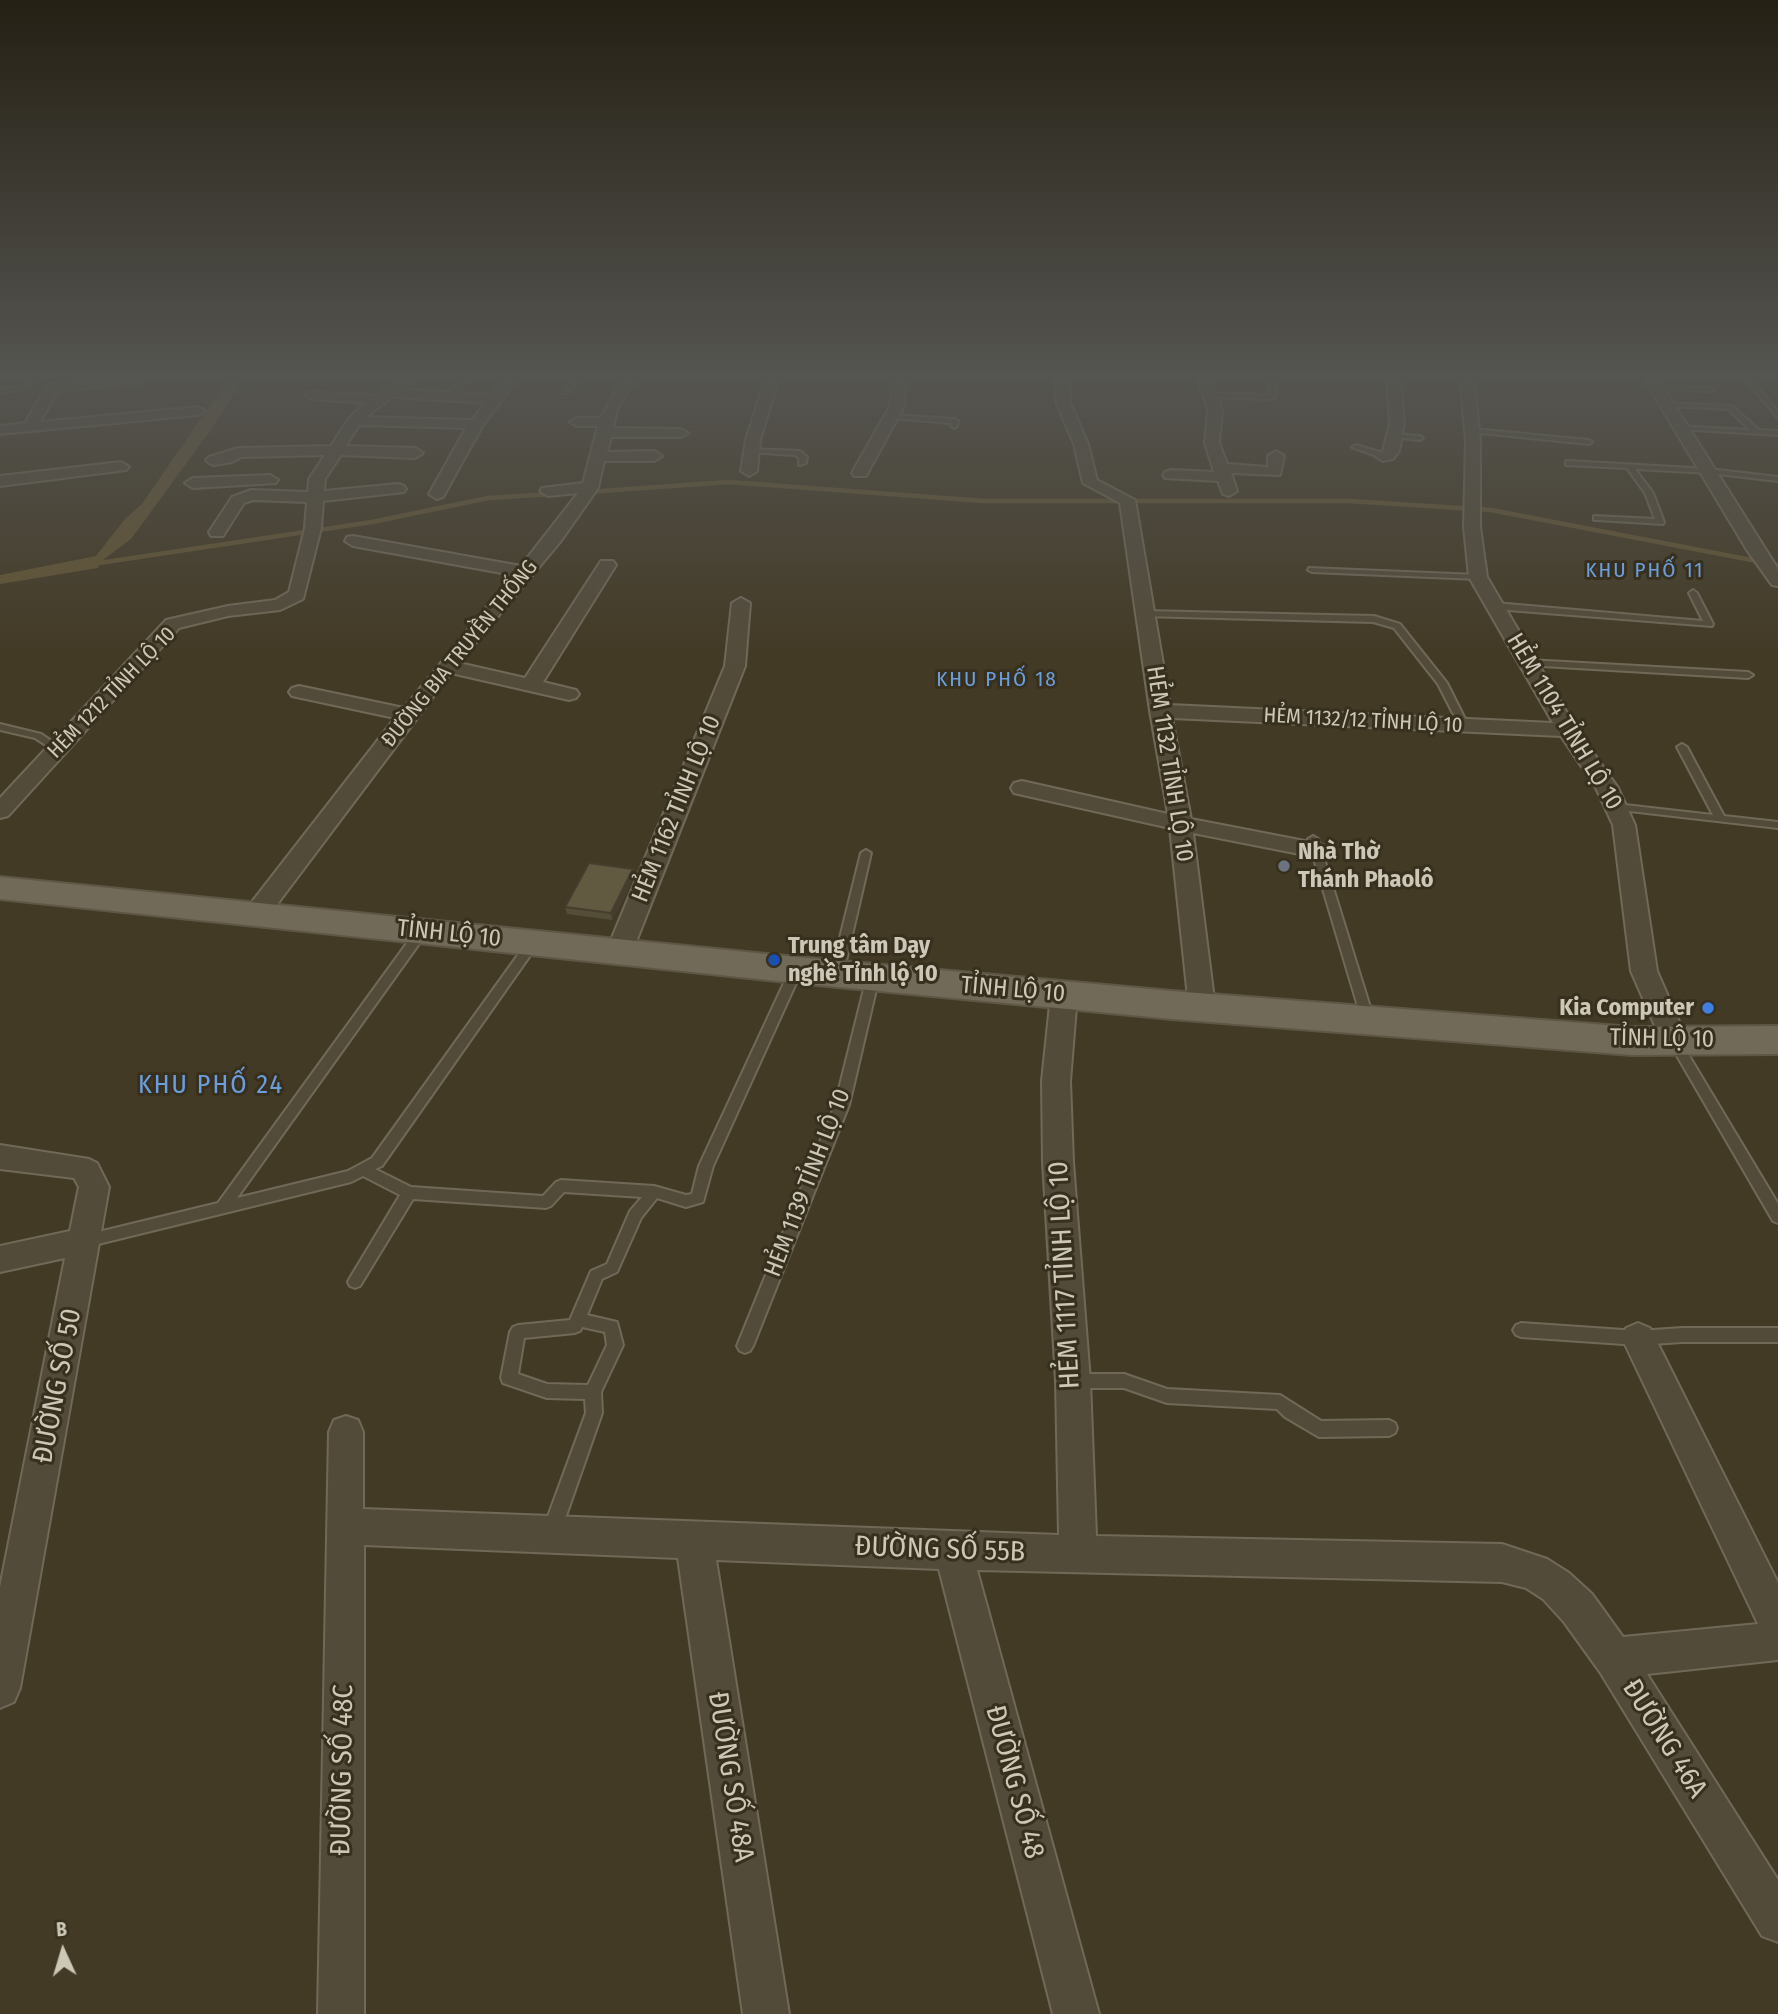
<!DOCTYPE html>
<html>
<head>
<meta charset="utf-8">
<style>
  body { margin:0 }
  #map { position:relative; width:1778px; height:2014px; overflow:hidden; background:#433a25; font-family:"Fira Sans Condensed",sans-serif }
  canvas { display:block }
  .north { position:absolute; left:28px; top:1916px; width:70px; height:70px; -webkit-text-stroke:5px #38301e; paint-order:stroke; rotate:356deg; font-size:19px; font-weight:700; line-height:28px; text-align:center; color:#ccc7b7 }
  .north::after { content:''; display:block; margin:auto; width:24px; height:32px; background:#ccc7b7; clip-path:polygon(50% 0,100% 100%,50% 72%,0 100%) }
</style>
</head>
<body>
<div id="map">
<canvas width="1778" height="2014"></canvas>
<div class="north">B</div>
</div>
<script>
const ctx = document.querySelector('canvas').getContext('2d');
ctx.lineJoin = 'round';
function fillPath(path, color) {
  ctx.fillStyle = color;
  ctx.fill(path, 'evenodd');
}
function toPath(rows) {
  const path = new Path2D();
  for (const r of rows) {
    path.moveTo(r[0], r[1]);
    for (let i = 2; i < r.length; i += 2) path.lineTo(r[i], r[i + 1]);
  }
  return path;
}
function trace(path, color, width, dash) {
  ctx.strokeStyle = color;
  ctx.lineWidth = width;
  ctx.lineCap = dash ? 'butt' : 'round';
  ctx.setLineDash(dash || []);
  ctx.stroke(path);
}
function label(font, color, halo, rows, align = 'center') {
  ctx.font = font + ' "Fira Sans Condensed",sans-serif';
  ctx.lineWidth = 6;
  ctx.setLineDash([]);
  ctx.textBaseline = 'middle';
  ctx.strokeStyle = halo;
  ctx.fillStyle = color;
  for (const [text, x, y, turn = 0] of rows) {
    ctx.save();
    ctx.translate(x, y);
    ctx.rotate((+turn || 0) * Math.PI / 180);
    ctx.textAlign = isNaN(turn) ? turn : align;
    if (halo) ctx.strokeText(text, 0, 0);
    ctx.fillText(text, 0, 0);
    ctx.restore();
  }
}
fillPath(toPath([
  [228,379,244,379,210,431,131,539,99,563,98,568,0,584,0,575,96,556,125,519,142,504]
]), '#645533');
trace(toPath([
  [587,492,728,482,985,501,1349,501,1491,510,1778,565],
  [99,563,372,522,488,498,553,494]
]), '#645533', 4.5);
const service = toPath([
  [30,379,36,379,27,388,0,393,0,389,23,385,30,379],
  [464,379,470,379,449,397,445,397,445,395,464,379],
  [573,379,579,379,568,393,564,393,563,392,573,379],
  [1745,379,1751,379,1778,412,1778,418,1745,379],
  [1273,382,1276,384,1275,397,1272,399,1210,397,1207,395,1210,393,1269,395,1270,384,1273,382],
  [1656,386,1711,387,1714,389,1711,391,1654,389,1654,387,1656,386],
  [1664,403,1732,406,1759,430,1778,431,1778,435,1678,429,1677,428,1680,426,1750,430,1728,409,1666,406,1663,404,1664,403],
  [892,415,955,419,958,421,957,426,954,428,951,426,951,423,890,418,889,417,892,415],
  [1472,429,1589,440,1592,442,1589,444,1470,432,1469,431,1472,429],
  [1393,434,1420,436,1423,438,1420,440,1391,437,1390,436,1393,434],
  [1356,445,1386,454,1387,456,1383,458,1354,448,1352,447,1356,445],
  [751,449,800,451,807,457,806,463,799,465,799,458,795,455,749,452,747,451,751,449],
  [1569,461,1709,469,1778,477,1778,481,1709,473,1635,469,1653,493,1664,522,1663,524,1597,520,1594,520,1594,516,1655,519,1645,493,1627,468,1566,465,1566,461,1569,461],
  [1309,568,1478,575,1482,577,1478,579,1312,572,1308,570,1309,568],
  [1693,590,1697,593,1713,624,1712,626,1495,609,1491,606,1495,603,1703,621,1689,593,1693,590],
  [1144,611,1374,616,1400,624,1447,683,1468,725,1466,727,1460,727,1438,684,1394,628,1373,622,1141,616,1140,614,1144,611],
  [1528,660,1748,672,1753,675,1748,678,1525,665,1523,663,1528,660],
  [0,724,41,734,63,749,61,751,55,751,35,738,0,730,0,724],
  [1682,744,1687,747,1724,816,1778,822,1778,828,1612,809,1612,805,1616,804,1713,815,1677,747,1682,744],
  [1313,836,1318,839,1374,1020,1372,1023,1368,1024,1362,1020,1308,839,1313,836],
  [866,850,871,853,843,974,837,978,831,974,861,853,866,850],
  [422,927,426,928,428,931,426,934,237,1198,348,1171,372,1158,528,941,532,940,536,941,538,944,536,947,382,1166,375,1169,411,1187,543,1196,556,1182,561,1180,654,1186,686,1195,692,1194,699,1166,790,970,796,966,802,970,713,1166,703,1202,686,1207,657,1198,641,1218,617,1272,602,1279,587,1315,617,1322,623,1345,601,1392,602,1413,561,1530,558,1536,552,1538,546,1536,543,1530,586,1413,585,1399,547,1398,503,1383,501,1378,510,1332,513,1327,518,1325,570,1320,591,1271,607,1264,630,1211,642,1197,564,1192,551,1206,546,1208,413,1199,360,1286,355,1288,350,1286,348,1282,350,1278,400,1195,363,1176,351,1182,86,1247,81,1245,79,1241,81,1237,86,1235,218,1203,418,928,422,927],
  [582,1327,605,1332,607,1345,588,1385,547,1384,518,1374,524,1338,575,1333,580,1331,582,1327],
  [873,973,879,977,849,1105,753,1346,750,1351,745,1353,740,1351,737,1346,835,1105,867,977,873,973],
  [1675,1037,1679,1039,1778,1204,1778,1223,1773,1221,1669,1042,1675,1037],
  [1521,1323,1638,1331,1682,1328,1778,1328,1778,1342,1682,1342,1638,1345,1521,1337,1516,1335,1513,1330,1516,1325,1521,1323],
  [1076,1374,1124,1374,1167,1389,1280,1395,1321,1421,1389,1420,1395,1423,1397,1428,1395,1433,1389,1436,1319,1437,1285,1417,1277,1409,1167,1403,1124,1388,1076,1388,1070,1386,1068,1381,1070,1376,1076,1374]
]);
const minor = toPath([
  [100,379,148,379,141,383,58,391,40,422,198,407,205,411,198,415,0,434,0,426,25,423,48,384,100,379],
  [400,379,415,379,403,389,491,395,503,379,517,379,483,425,443,497,437,499,429,494,466,428,359,425,346,446,415,448,423,453,415,458,341,455,325,479,324,491,398,484,404,486,406,489,404,492,323,501,321,528,303,599,280,610,228,616,179,628,8,816,0,818,0,798,166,620,228,606,275,600,289,592,305,528,307,502,253,500,244,503,223,536,211,536,209,532,232,497,251,490,308,492,309,479,325,455,241,457,232,462,214,465,209,463,206,460,209,457,238,448,331,446,349,418,366,403,312,399,305,395,307,392,377,395,400,379],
  [392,397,485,403,472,420,366,417,392,397],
  [622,379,636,379,617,410,613,428,681,429,688,433,681,437,611,437,607,452,654,451,662,456,654,461,604,461,598,488,560,542,459,663,525,678,601,561,613,561,616,565,543,682,576,690,579,694,576,698,569,700,451,673,266,919,257,921,248,919,245,913,248,907,395,718,292,696,289,692,292,688,299,686,404,708,513,575,353,546,345,541,347,537,353,536,521,566,578,493,548,496,540,491,542,488,583,483,598,426,577,426,570,422,577,418,601,418,622,379],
  [765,379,779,379,760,440,757,471,749,476,741,471,746,440,765,379],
  [892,379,906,379,904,406,866,476,854,476,852,473,890,406,892,379],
  [1056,379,1070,379,1070,402,1088,444,1097,480,1135,500,1170,705,1553,723,1469,577,1464,527,1466,441,1460,379,1474,379,1480,441,1480,527,1487,577,1577,730,1618,788,1635,825,1657,971,1688,1042,1685,1049,1675,1052,1665,1049,1631,971,1613,825,1596,788,1561,736,1172,718,1191,819,1315,843,1323,845,1327,850,1323,855,1315,857,1193,833,1215,1007,1211,1014,1202,1016,1193,1014,1189,1007,1170,828,1014,793,1011,788,1014,783,1022,781,1168,814,1150,711,1120,503,1083,483,1074,444,1056,402,1056,379],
  [1198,379,1212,379,1222,411,1219,443,1227,464,1268,467,1268,456,1276,451,1284,456,1280,475,1231,473,1237,491,1229,496,1223,494,1218,481,1165,478,1163,475,1165,472,1171,470,1214,472,1205,443,1208,411,1198,379],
  [1387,379,1401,379,1404,424,1399,451,1393,459,1383,461,1375,456,1383,451,1390,424,1387,379],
  [1644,379,1658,379,1778,569,1778,586,1772,585,1747,550,1644,379],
  [121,462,129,467,126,470,0,486,0,476,121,462],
  [270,475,278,480,276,483,193,488,185,483,193,478,270,475],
  [741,598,750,603,745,666,632,952,628,958,619,961,610,958,606,952,725,666,732,603,741,598],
  [1064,986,1073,989,1077,995,1070,1081,1073,1162,1090,1381,1096,1536,1502,1544,1547,1559,1569,1573,1592,1594,1623,1637,1758,1624,1622,1338,1626,1328,1638,1323,1650,1328,1778,1583,1778,1660,1647,1674,1778,1880,1778,1942,1762,1936,1600,1672,1564,1622,1543,1599,1526,1588,1502,1582,977,1570,1099,2014,1053,2014,939,1569,716,1560,789,2014,743,2014,678,1558,364,1545,364,2014,318,2014,329,1432,334,1420,346,1416,358,1420,363,1432,363,1509,1059,1535,1056,1381,1043,1162,1042,1081,1051,995,1055,989,1064,986],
  [0,1145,89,1159,97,1163,109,1187,20,1688,14,1702,0,1708,0,1587,65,1258,0,1272,0,1246,70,1231,79,1187,74,1178,0,1169,0,1145]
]);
const primary = toPath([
  [0,877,796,957,1172,991,1632,1027,1778,1026,1778,1054,1632,1055,1172,1019,796,983,0,899,0,877]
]);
trace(service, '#706958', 4);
trace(minor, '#706958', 4);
trace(primary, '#5f5746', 4);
fillPath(service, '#534b3a');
fillPath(minor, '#534b3a');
fillPath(primary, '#726a58');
fillPath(toPath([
  [633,869,635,876,612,920,567,914,565,907]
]), '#544d38');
fillPath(toPath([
  [633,869,635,876,612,920,611,913]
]), '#453e2e');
const building = toPath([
  [589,863,633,869,611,913,565,907,589,863]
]);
fillPath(building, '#625941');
trace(building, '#453e2e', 2);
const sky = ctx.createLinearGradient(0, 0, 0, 661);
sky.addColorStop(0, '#252014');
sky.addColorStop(0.57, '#555551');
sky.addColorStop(1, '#55555100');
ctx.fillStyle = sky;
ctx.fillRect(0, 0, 1778, 661);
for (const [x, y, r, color] of [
  [1284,866,7,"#6b7280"],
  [774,960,7,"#1a4fb4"],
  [1708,1008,7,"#3f7fe0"]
]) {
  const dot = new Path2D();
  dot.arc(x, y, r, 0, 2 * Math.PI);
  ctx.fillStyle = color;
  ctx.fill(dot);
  trace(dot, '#38301e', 2.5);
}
ctx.letterSpacing = '2px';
label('21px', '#6b9edd', '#38301e', [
  ["KHU PHỐ 11",1645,571],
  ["KHU PHỐ 18",997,680]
]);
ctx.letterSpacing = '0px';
label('21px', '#ccc7b7', '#38301e', [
  ["ĐƯỜNG BIA TRUYỀN THỐNG",460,654,-51],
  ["HẺM 1212 TỈNH LỘ 10",112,693,-46],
  ["HẺM 1132/12 TỈNH LỘ 10",1363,721,3]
]);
label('24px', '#ccc7b7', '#38301e', [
  ["HẺM 1104 TỈNH LỘ 10",1564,722,59],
  ["HẺM 1132 TỈNH LỘ 10",1169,764,81],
  ["HẺM 1162 TỈNH LỘ 10",677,809,-68],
  ["TỈNH LỘ 10",449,934,6],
  ["TỈNH LỘ 10",1013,990,5],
  ["TỈNH LỘ 10",1662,1039,1],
  ["HẺM 1139 TỈNH LỘ 10",808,1183,-69]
]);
label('bold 24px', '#ccc7b7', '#38301e', [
  ["Nhà Thờ",1298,852],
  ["Thánh Phaolô",1298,880],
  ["Trung tâm Dạy",788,946],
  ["nghề Tỉnh lộ 10",788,974],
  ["Kia Computer",1694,1008,"right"]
], 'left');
ctx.letterSpacing = '2px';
label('26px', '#6b9edd', '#38301e', [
  ["KHU PHỐ 24",211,1086]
]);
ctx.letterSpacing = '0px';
label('28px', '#ccc7b7', '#38301e', [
  ["HẺM 1117 TỈNH LỘ 10",1065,1275,-93],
  ["ĐƯỜNG SỐ 50",58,1386,-79],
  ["ĐƯỜNG SỐ 55B",940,1550,2],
  ["ĐƯỜNG 46A",1664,1739,58],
  ["ĐƯỜNG SỐ 48C",343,1770,-89],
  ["ĐƯỜNG SỐ 48A",730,1777,81],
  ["ĐƯỜNG SỐ 48",1014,1782,75]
]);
</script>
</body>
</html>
